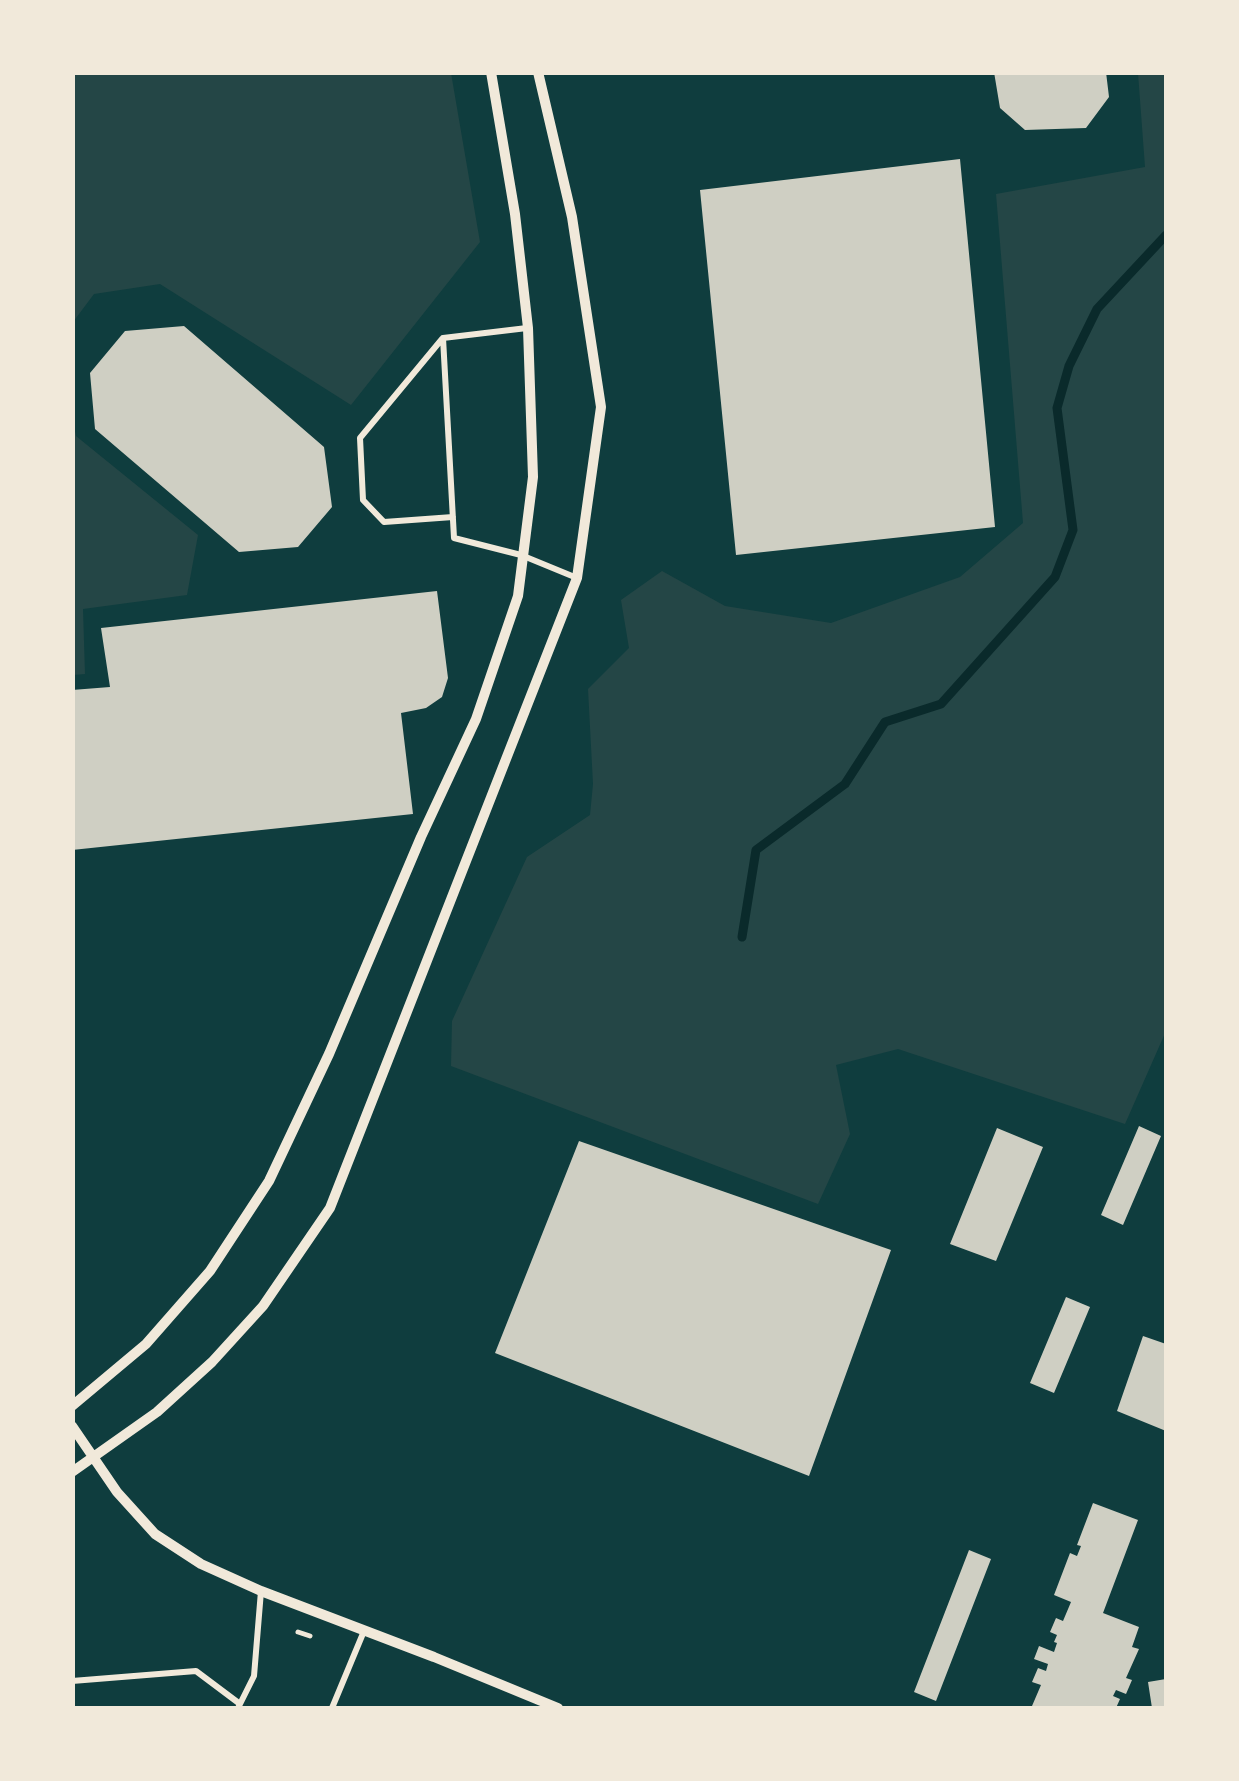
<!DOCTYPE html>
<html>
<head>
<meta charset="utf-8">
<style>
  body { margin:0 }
  #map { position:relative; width:1239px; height:1781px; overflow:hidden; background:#0f3d3e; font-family:"Public Sans",sans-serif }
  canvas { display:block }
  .frame { position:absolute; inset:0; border:75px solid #f1e9da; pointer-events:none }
</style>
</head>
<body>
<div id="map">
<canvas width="1239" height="1781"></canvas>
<div class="frame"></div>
</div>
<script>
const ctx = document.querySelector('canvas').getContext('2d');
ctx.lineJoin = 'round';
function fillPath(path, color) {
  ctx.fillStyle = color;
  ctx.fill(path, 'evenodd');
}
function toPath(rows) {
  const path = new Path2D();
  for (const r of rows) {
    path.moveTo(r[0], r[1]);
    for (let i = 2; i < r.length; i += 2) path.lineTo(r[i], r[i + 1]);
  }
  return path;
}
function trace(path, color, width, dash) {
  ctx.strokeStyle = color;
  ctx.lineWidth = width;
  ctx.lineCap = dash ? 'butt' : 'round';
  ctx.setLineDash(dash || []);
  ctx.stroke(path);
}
fillPath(toPath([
  [73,72,451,73,480,242,351,405,160,284,94,294,73,322],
  [1138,73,1166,73,1166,1031,1125,1124,898,1049,836,1065,850,1134,818,1204,451,1066,452,1021,527,857,590,815,593,784,588,689,629,648,621,600,662,571,725,606,831,623,960,577,1023,523,996,194,1145,167],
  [72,416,76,436,198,535,187,595,83,609,85,674,73,675]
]), '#244646');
trace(toPath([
  [742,937,756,850,845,784,885,722,941,704,1055,577,1073,530,1057,408,1069,366,1097,309,1166,235]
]), '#0a2a2b', 9);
fillPath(toPath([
  [994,72,1106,72,1109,97,1086,128,1025,130,1000,108],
  [960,159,995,527,736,555,700,190],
  [184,326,324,447,332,507,298,547,239,552,95,429,90,373,125,331],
  [437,591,448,678,442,697,426,708,401,713,413,814,72,850,72,690,110,687,101,628],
  [1139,1126,1161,1136,1123,1225,1101,1215],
  [997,1128,1043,1147,996,1261,950,1244],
  [579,1141,891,1250,809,1476,495,1353],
  [1066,1297,1090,1307,1054,1393,1030,1383],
  [1143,1336,1166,1344,1166,1431,1117,1411],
  [1093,1503,1138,1520,1103,1613,1139,1627,1132,1647,1139,1649,1126,1678,1132,1680,1126,1694,1116,1690,1113,1696,1120,1699,1116,1708,1038,1708,1032,1706,1041,1685,1032,1682,1038,1668,1046,1671,1048,1664,1034,1659,1039,1646,1054,1652,1057,1643,1054,1642,1057,1635,1050,1632,1056,1618,1063,1621,1071,1602,1054,1595,1070,1553,1077,1556,1081,1546,1077,1545],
  [969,1550,991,1559,936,1701,914,1692],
  [1166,1679,1166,1708,1152,1708,1148,1682]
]), '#cfcfc3');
trace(toPath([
  [298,1632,310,1636]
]), '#f1e9da', 5);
trace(toPath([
  [527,328,443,338,454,538,521,555,577,578],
  [442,339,360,438,363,500,384,522,453,517],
  [72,1681,196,1671,240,1704],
  [238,1708,254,1676,261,1591],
  [332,1708,364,1631]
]), '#f1e9da', 6);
trace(toPath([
  [72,1406,146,1344,210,1271,269,1181,329,1054,421,837,476,719,518,596,533,477,528,328,515,214,491,72],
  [72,1426,117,1492,155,1534,201,1564,261,1591,434,1657,558,1708],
  [72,1472,157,1412,212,1362,263,1306,330,1208,577,578,601,407,572,217,538,72]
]), '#f1e9da', 10);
</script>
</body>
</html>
